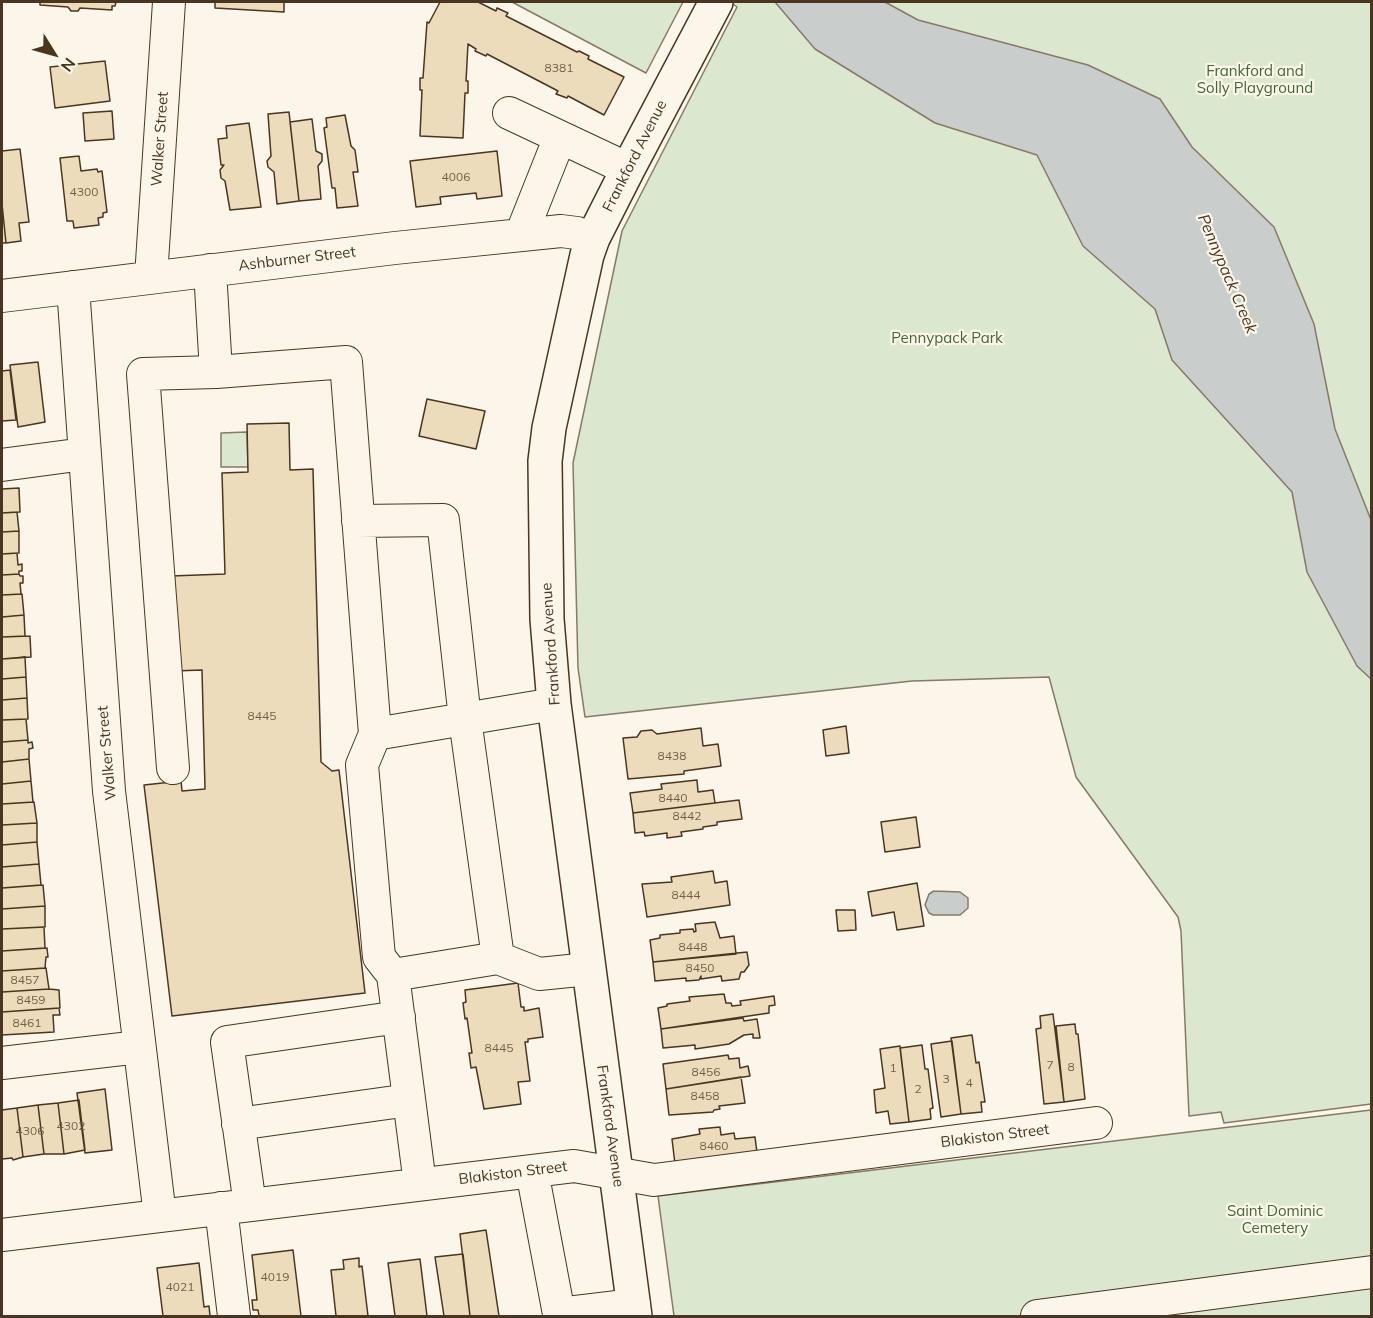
<!DOCTYPE html>
<html>
<head>
<meta charset="utf-8">
<style>
  body { margin:0 }
  #map { position:relative; width:1373px; height:1318px; overflow:hidden; background:#fbf6e9; font-family:Mulish,sans-serif }
  canvas { display:block }
  .frame { position:absolute; inset:0; border:3px solid #4a3520; pointer-events:none }
  .north { position:absolute; left:24px; top:24px; width:60px; height:60px; -webkit-text-stroke:4px #fbf6e9; paint-order:stroke; rotate:127deg; font-size:16px; font-weight:700; line-height:24px; text-align:center; color:#4a3520 }
  .north::after { content:''; display:block; margin:auto; width:21px; height:27px; background:#4a3520; clip-path:polygon(50% 0,100% 100%,50% 72%,0 100%) }
</style>
</head>
<body>
<div id="map">
<canvas width="1373" height="1318"></canvas>
<div class="frame"></div>
<div class="north">N</div>
</div>
<script>
const ctx = document.querySelector('canvas').getContext('2d');
ctx.lineJoin = 'round';
function fillPath(path, color) {
  ctx.fillStyle = color;
  ctx.fill(path, 'evenodd');
}
function toPath(rows) {
  const path = new Path2D();
  for (const r of rows) {
    path.moveTo(r[0], r[1]);
    for (let i = 2; i < r.length; i += 2) path.lineTo(r[i], r[i + 1]);
  }
  return path;
}
function trace(path, color, width, dash) {
  ctx.strokeStyle = color;
  ctx.lineWidth = width;
  ctx.lineCap = dash ? 'butt' : 'round';
  ctx.setLineDash(dash || []);
  ctx.stroke(path);
}
function label(font, color, halo, rows, align = 'center') {
  ctx.font = font + ' Mulish,sans-serif';
  ctx.lineWidth = 4.5;
  ctx.setLineDash([]);
  ctx.textBaseline = 'middle';
  ctx.strokeStyle = halo;
  ctx.fillStyle = color;
  for (const [text, x, y, turn = 0] of rows) {
    ctx.save();
    ctx.translate(x, y);
    ctx.rotate((+turn || 0) * Math.PI / 180);
    ctx.textAlign = isNaN(turn) ? turn : align;
    if (halo) ctx.strokeText(text, 0, 0);
    ctx.fillText(text, 0, 0);
    ctx.restore();
  }
}
const green = toPath([
  [512,2,511,2,683,2,646,73,512,2],
  [730,2,1371,2,1371,1104,1224,1123,1221,1112,1189,1116,1181,931,1178,917,1076,777,1049,677,912,681,585,717,578,668,573,463,622,231,737,7,730,2],
  [247,432,248,467,221,467,221,433,247,432],
  [1371,1110,1371,1316,674,1316,658,1196,1371,1110]
]);
fillPath(green, '#dce7d0');
trace(green, '#887966', 1.5);
const water = toPath([
  [775,2,885,2,918,20,1088,65,1160,99,1192,147,1274,227,1314,324,1335,429,1371,520,1371,679,1357,666,1307,572,1292,492,1172,360,1155,309,1083,246,1037,155,935,123,815,49,775,2],
  [934,891,960,892,968,898,968,908,960,915,933,915,929,913,925,905,929,894,934,891]
]);
fillPath(water, '#c9cecd');
trace(water, '#887966', 1.5);
const building = toPath([
  [35,2,116,2,115,6,112,6,112,10,80,8,78,11,71,11,68,7,40,5,40,2,35,2],
  [215,2,284,2,284,12,215,8,215,2],
  [440,2,478,2,496,11,497,8,508,13,506,16,577,52,579,51,589,56,588,59,624,77,604,115,568,96,567,98,556,94,558,91,487,54,486,56,475,51,476,49,468,44,466,81,468,81,468,93,465,93,463,138,420,136,422,90,420,90,420,78,423,78,427,22,429,23,440,2],
  [105,61,110,101,55,108,50,67,105,61],
  [112,111,114,139,85,141,83,113,112,111],
  [289,112,299,201,277,204,274,172,268,167,267,161,271,156,268,114,289,112],
  [345,115,351,146,355,150,358,172,353,172,358,206,337,208,335,188,332,188,324,128,327,127,326,118,345,115],
  [312,119,316,151,322,154,322,161,318,166,321,199,299,201,290,122,312,119],
  [249,123,261,207,230,210,225,181,221,178,220,170,224,165,221,165,218,139,227,138,226,126,249,123],
  [20,149,29,222,19,223,21,241,6,243,2,204,2,151,20,149],
  [497,151,502,196,477,199,476,193,440,197,441,204,416,207,410,161,497,151],
  [79,156,81,171,97,169,98,172,102,171,107,212,103,213,103,217,98,218,99,225,74,228,73,221,67,221,60,158,79,156],
  [2,204,6,243,2,243,2,204],
  [38,362,45,422,18,427,10,365,38,362],
  [10,370,16,420,2,421,2,371,10,370],
  [427,399,485,411,476,449,419,436,427,399],
  [289,423,290,470,313,469,321,762,332,771,339,770,365,993,172,1016,144,785,181,781,182,791,205,789,202,670,173,671,171,576,225,574,222,473,248,472,247,424,289,423],
  [19,488,20,512,2,513,2,489,19,488],
  [17,512,19,531,2,532,2,513,17,512],
  [19,531,19,553,2,554,2,532,19,531],
  [17,553,18,565,22,564,22,571,19,571,19,574,2,575,2,554,17,553],
  [19,574,20,576,23,576,23,583,20,583,21,594,2,595,2,575,19,574],
  [22,594,24,615,2,617,2,595,22,594],
  [24,615,25,636,2,637,2,617,24,615],
  [30,636,31,657,2,659,2,637,30,636],
  [25,657,26,677,2,679,2,659,25,657],
  [26,677,27,698,2,700,2,679,26,677],
  [27,698,28,719,2,720,2,700,27,698],
  [26,719,28,740,2,742,2,720,26,719],
  [846,726,849,753,826,756,823,730,846,726],
  [701,728,703,746,718,744,721,766,684,771,684,774,628,779,623,738,637,737,641,731,652,730,657,734,701,728],
  [28,740,28,743,32,742,33,748,29,749,29,759,2,762,2,742,28,740],
  [29,759,31,781,2,784,2,762,29,759],
  [697,780,698,792,713,790,715,803,633,813,630,793,662,789,661,784,697,780],
  [31,781,33,802,2,804,2,784,31,781],
  [739,800,742,819,717,822,717,825,703,827,703,829,681,832,682,836,667,838,667,833,645,836,644,832,635,833,633,813,739,800],
  [34,802,37,823,2,825,2,804,34,802],
  [916,817,920,847,885,852,881,822,916,817],
  [37,823,37,842,2,845,2,825,37,823],
  [37,842,39,864,2,867,2,845,37,842],
  [39,864,41,885,2,888,2,867,39,864],
  [713,871,715,883,727,881,730,905,647,917,642,884,672,882,671,877,713,871],
  [917,883,924,926,897,930,894,912,872,916,868,892,917,883],
  [43,885,45,906,2,909,2,888,43,885],
  [45,906,45,927,2,929,2,909,45,906],
  [836,910,855,910,856,930,838,931,836,910],
  [715,922,720,938,734,936,736,954,653,962,650,940,660,938,660,935,680,933,680,930,693,929,694,932,696,931,695,924,715,922],
  [44,927,45,948,2,951,2,929,44,927],
  [47,948,48,957,46,957,45,968,2,971,2,951,47,948],
  [747,952,749,965,744,972,741,972,739,979,722,981,721,976,701,979,701,976,699,980,686,981,686,978,655,981,653,962,747,952],
  [46,968,49,989,2,992,2,971,46,968],
  [518,983,521,1007,524,1007,524,1011,539,1008,543,1037,528,1039,528,1042,525,1042,530,1081,518,1082,521,1104,484,1109,476,1067,471,1068,469,1053,472,1053,467,1018,465,1019,463,1003,466,1002,465,990,518,983],
  [49,989,59,990,60,1008,2,1012,2,992,49,989],
  [724,994,726,1003,731,1003,732,1006,741,1005,740,1001,774,996,775,1005,769,1006,769,1013,661,1029,658,1008,667,1006,667,1004,690,1001,689,997,724,994],
  [59,1008,60,1015,53,1015,54,1032,2,1035,2,1012,59,1008],
  [1053,1014,1064,1102,1044,1104,1036,1029,1041,1028,1040,1016,1053,1014],
  [743,1018,744,1021,757,1019,760,1038,753,1038,753,1034,744,1035,729,1044,695,1049,695,1045,663,1048,661,1029,743,1018],
  [1075,1024,1076,1034,1078,1034,1085,1099,1064,1102,1056,1026,1075,1024],
  [972,1035,976,1063,979,1062,985,1102,981,1102,982,1112,961,1114,951,1038,972,1035],
  [952,1041,961,1114,941,1117,931,1044,952,1041],
  [922,1045,925,1069,928,1069,933,1108,930,1109,931,1119,909,1122,900,1048,922,1045],
  [900,1046,909,1122,890,1124,888,1111,876,1113,874,1090,885,1088,880,1049,900,1046],
  [728,1055,729,1059,739,1058,740,1068,748,1066,750,1076,666,1089,663,1064,728,1055],
  [741,1077,745,1103,719,1106,720,1109,714,1110,713,1112,669,1115,666,1089,741,1077],
  [105,1089,112,1150,85,1153,77,1093,105,1089],
  [79,1100,85,1150,64,1154,58,1103,79,1100],
  [58,1103,64,1154,44,1154,38,1105,58,1103],
  [38,1105,44,1154,23,1157,17,1108,38,1105],
  [17,1108,23,1157,13,1160,12,1158,2,1159,2,1110,17,1108],
  [720,1127,721,1135,734,1133,735,1139,755,1137,757,1153,675,1164,672,1139,700,1134,699,1129,720,1127],
  [486,1230,499,1316,470,1316,460,1234,486,1230],
  [293,1250,301,1316,259,1316,258,1310,253,1310,252,1300,257,1300,252,1255,293,1250],
  [463,1254,470,1316,444,1316,435,1257,463,1254],
  [359,1258,359,1267,362,1266,368,1316,336,1316,331,1270,344,1269,343,1260,359,1258],
  [420,1259,427,1316,395,1316,388,1263,420,1259],
  [199,1263,204,1307,209,1306,210,1316,163,1316,157,1268,199,1263]
]);
fillPath(building, '#ecdcbc');
trace(building, '#4a3520', 1.5);
const minor = toPath([
  [509,113,628,169],
  [521,235,560,137],
  [151,277,169,2],
  [73,287,109,791,160,1216],
  [2,296,395,248,561,231,577,233,593,238],
  [216,372,346,362,375,734,554,704],
  [2,465,84,454],
  [358,521,443,520,465,719,498,958,393,975,420,1184],
  [375,734,362,765,379,957,393,975],
  [173,768,143,374,216,372,210,270],
  [498,958,539,974,589,969],
  [2,1063,139,1047],
  [238,1124,409,1100],
  [532,1171,559,1314,634,1305],
  [250,1205,227,1042,399,1017],
  [221,1208,234,1316],
  [2,1235,574,1166,654,1180,1096,1123],
  [1037,1316,1372,1272]
]);
const major = toPath([
  [635,1316,554,704,547,619,545,461,549,428,587,255,593,238,628,169,716,2]
]);
trace(minor, '#4a3520', 34);
trace(major, '#4a3520', 36);
trace(minor, '#fbf6e9', 32);
trace(major, '#fbf6e9', 33);
label('12px', '#725f47', null, [
  ["8381",559,68],
  ["4006",456,177],
  ["4300",84,192],
  ["8445",262,716],
  ["8438",672,756],
  ["8440",673,798],
  ["8442",687,816],
  ["8444",686,895],
  ["8448",693,947],
  ["8450",700,968],
  ["8457",25,980],
  ["8459",31,1000],
  ["8461",27,1023],
  ["8445",499,1048],
  ["7",1050,1065],
  ["8",1071,1067],
  ["1",893,1068],
  ["8456",706,1072],
  ["3",946,1079],
  ["4",969,1083],
  ["2",918,1089],
  ["8458",705,1096],
  ["4302",71,1126],
  ["4306",30,1131],
  ["8460",714,1146],
  ["4019",275,1277],
  ["4021",180,1287]
]);
label('15px', '#436837', '#fbf6e9', [
  ["Frankford and",1255,71],
  ["Solly Playground",1255,88],
  ["Pennypack Park",947,338],
  ["Saint Dominic",1275,1211],
  ["Cemetery",1275,1228]
]);
label('15px', '#4a3520', '#fbf6e9', [
  ["Walker Street",160,139,-86],
  ["Frankford Avenue",635,156,-63],
  ["Ashburner Street",297,259,-7],
  ["Frankford Avenue",551,644,-94],
  ["Walker Street",107,753,-95],
  ["Frankford Avenue",610,1126,82],
  ["Blakiston Street",995,1136,-7],
  ["Blakiston Street",513,1173,-7]
]);
label('italic 16px', '#4a3520', '#fbf6e9', [
  ["Pennypack Creek",1227,274,67]
]);
</script>
</body>
</html>
